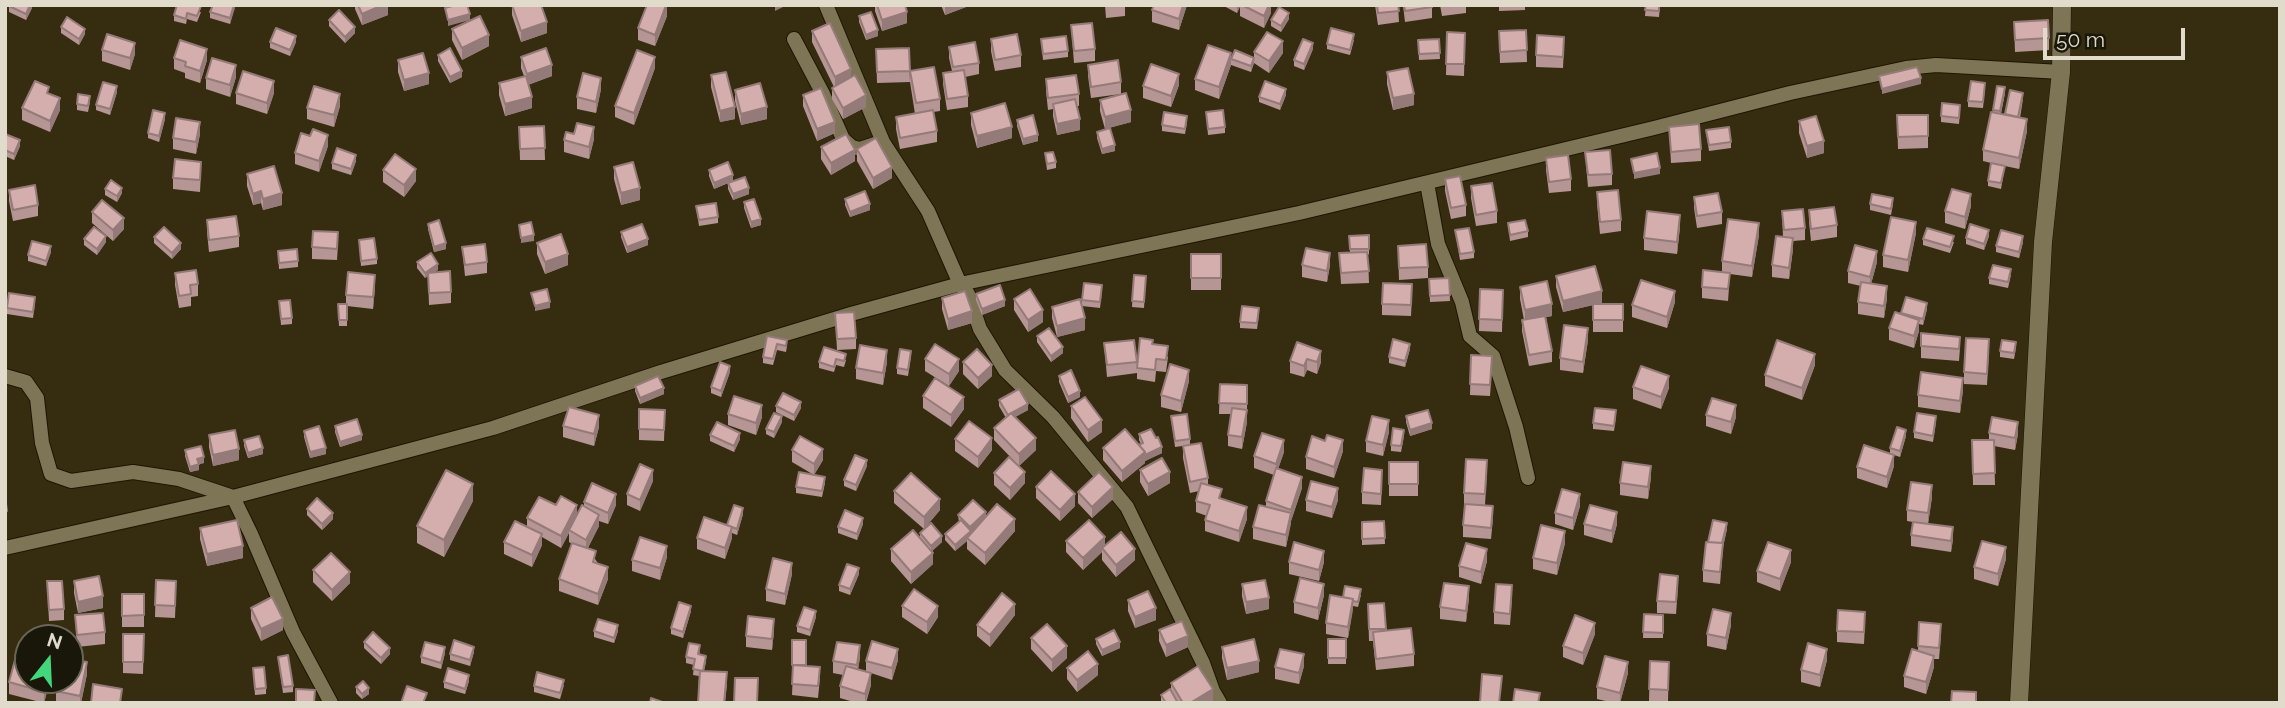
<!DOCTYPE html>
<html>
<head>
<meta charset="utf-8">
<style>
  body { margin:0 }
  #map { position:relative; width:2285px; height:708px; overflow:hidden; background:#362d11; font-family:Raleway,sans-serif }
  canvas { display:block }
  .frame { position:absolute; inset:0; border:7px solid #e0dbcb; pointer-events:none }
  .north { position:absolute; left:14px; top:624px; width:70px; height:70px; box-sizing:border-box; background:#19160a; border:2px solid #696557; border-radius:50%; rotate:18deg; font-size:19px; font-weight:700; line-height:28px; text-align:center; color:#e0dbcb }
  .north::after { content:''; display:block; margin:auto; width:24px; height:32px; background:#42d77b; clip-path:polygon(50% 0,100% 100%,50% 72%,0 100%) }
  .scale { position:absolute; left:2043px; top:28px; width:142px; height:32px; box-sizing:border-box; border:4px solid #e0dbcb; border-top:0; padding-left:9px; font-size:21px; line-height:24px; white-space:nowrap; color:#e0dbcb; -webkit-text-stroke:5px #19160a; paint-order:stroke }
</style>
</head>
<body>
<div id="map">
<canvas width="2285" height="708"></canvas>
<div class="frame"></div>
<div class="north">N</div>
<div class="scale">50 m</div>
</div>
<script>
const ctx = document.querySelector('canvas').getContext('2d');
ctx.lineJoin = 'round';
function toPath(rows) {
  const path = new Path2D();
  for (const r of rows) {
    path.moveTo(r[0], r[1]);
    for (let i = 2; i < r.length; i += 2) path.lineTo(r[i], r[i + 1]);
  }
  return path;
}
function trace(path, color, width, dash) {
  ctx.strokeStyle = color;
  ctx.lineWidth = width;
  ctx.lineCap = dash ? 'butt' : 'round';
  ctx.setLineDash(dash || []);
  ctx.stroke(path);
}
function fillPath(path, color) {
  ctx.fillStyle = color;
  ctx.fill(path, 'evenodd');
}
const street = toPath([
  [826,5,883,142,928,211,960,284,968,294,980,329,1005,370,1053,417,1127,507,1203,663,1213,691,1220,703],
  [794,39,823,94,843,139,852,147,860,149,875,144],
  [1427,183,1438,244,1462,302,1470,336,1493,356,1516,427,1528,478],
  [5,376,26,382,37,398,42,443,51,474,71,481,133,472,179,479,233,497,251,534,293,632,331,703],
  [5,548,233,497,493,428,661,372,851,314,960,284,1299,213,1654,128,1790,93,1906,68,1936,65,2061,72]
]);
const secondary = toPath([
  [2019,703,2043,242,2061,72,2062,5]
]);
trace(street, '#1d1500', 16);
trace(secondary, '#1d1500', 19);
trace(street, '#7e7557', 14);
trace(secondary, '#7e7557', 18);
fillPath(toPath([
  [32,5,32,8,26,20,9,12,9,6],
  [235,5,230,24,210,18,210,12],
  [355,5,388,5,388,15,362,25,355,9],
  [512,5,541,5,547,33,521,42,512,15],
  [875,5,905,5,907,23,882,31,875,11],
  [941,5,966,5,966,7,945,15],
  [1105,5,1125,5,1125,16,1106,18],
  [1154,5,1187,5,1179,30,1152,22,1152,10],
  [1222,5,1271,5,1271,13,1264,28,1240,16,1240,6,1237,13],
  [1375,5,1398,5,1399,22,1378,25],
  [1403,5,1432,5,1432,18,1405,22],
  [1440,5,1466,5,1466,13,1442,16],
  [1499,5,1525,5,1525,10,1499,11],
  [1646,5,1660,5,1659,17,1645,16],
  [201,12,197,22,187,19,186,24,174,21,174,15],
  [667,16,655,46,638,40,638,28],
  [859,16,878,36,866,40,859,22],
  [1289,19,1281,32,1271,26,1271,20],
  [329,20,355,33,345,43,329,26],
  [2014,22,2049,38,2049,50,2015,52],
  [1071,25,1095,49,1095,61,1074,63],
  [61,27,85,34,79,45,61,33],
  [452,29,489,46,462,60,452,40],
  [1526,30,1527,62,1500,63,1499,31],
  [812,31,851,77,866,107,843,119,832,99,832,88,834,87,812,42],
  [1447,32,1465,33,1464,76,1446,75],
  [991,39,1021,55,1021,67,995,71,991,51],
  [1041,39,1068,51,1068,57,1043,60],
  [1439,39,1440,59,1419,60,1418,40],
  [1354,40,1350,55,1327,49,1327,44],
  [270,42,296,42,290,56,270,48],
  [949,47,979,63,979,74,965,77,968,96,968,107,947,110,943,84,943,73,952,71,949,58],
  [909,48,910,82,877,83,876,49],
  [1564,48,1563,68,1536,67,1536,55],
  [1313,49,1304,70,1294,66,1294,60],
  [102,50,135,54,130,70,102,61],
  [1254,52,1283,53,1269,73,1254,63],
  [438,55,462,77,450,83,438,61],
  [521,57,552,76,528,85,532,108,505,116,499,95,499,83,524,76,521,68],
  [174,58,207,60,200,83,185,78,185,73,174,69],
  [1231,59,1254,63,1251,72,1231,65,1219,99,1195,90,1195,79],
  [398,60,429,84,404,91,398,72],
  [1088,65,1121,82,1121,94,1091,98,1088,76],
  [655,68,634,125,615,117,615,106],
  [910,71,940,99,940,111,933,112,937,131,937,142,900,149,896,129,896,117,915,114,910,82],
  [1387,72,1414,105,1393,110,1387,84],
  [711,75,735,119,720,122,711,87],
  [236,77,230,97,206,89,206,78],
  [1046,79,1079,94,1079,106,1077,106,1080,130,1057,135,1053,116,1053,109,1048,110,1046,91],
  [1179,85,1171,107,1143,98,1143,86],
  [1985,88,1983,108,1968,107,1968,101],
  [601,89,596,113,577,109,577,97],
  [735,90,767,119,741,125,735,101],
  [117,92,110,115,96,110,96,105],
  [236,93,274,93,267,114,236,104],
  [2005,93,2001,114,2005,114,2023,99,2020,118,2027,131,2019,169,2005,166,2001,189,1988,186,1988,181,1991,163,1983,161,1983,150,1993,110],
  [49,94,60,110,50,132,22,120,22,108],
  [803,95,835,133,817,141,803,106],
  [1286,95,1280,110,1259,102,1259,97],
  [1100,100,1131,122,1105,129,1100,111],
  [90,102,88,112,77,110,77,104],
  [340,106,334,127,307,119,307,108],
  [1960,111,1959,124,1941,122,1941,116],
  [1206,112,1225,127,1225,133,1208,135],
  [971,113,1012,138,977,148,971,125],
  [1897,115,1928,115,1928,148,1898,149],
  [165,119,159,142,148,138,148,133],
  [1017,120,1038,141,1023,145,1017,126],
  [1799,121,1824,153,1807,158,1799,133],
  [1187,122,1185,134,1162,131,1162,125],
  [544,126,545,160,520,160,519,127],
  [1669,127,1701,149,1701,161,1671,163],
  [1706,130,1731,142,1731,148,1709,151],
  [1097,132,1115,151,1102,154,1097,138],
  [5,134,20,146,14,160,5,156],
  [200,134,196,154,173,149,173,138],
  [594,139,589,159,564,152,564,140],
  [328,146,319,172,295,164,295,153],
  [821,147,855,161,831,175,821,159],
  [857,149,892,178,873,189,857,161],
  [1585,152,1612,174,1612,185,1588,187],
  [1045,153,1056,162,1056,168,1047,170],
  [1546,158,1571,179,1571,191,1549,193,1546,170],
  [356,161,351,175,332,169,332,163],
  [614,167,640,200,621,205,614,179],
  [383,170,416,181,404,197,383,182],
  [709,170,733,181,749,194,733,200,728,189,728,183,714,189,709,176],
  [201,173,200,192,173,189,173,178],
  [247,174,282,205,263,210,261,203,253,205,247,186],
  [1445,179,1466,205,1466,216,1451,219,1445,191],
  [1471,186,1497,211,1497,223,1476,226,1471,198],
  [105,189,122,193,117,202,105,195],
  [9,190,38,205,38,216,13,221,9,201],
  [1597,192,1621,220,1621,231,1600,234,1597,203],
  [1694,197,1722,212,1722,224,1697,228,1694,208],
  [845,199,870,210,850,217,845,205],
  [744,202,761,225,751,228,744,208],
  [1870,204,1893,204,1891,215,1870,210],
  [696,206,718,217,718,223,699,226],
  [1971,206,1965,229,1945,223,1945,211],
  [1809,210,1837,225,1837,237,1811,241,1809,222],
  [1782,211,1805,228,1805,240,1793,241,1793,249,1789,279,1772,277,1772,265,1783,237],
  [92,212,124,229,113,241,92,223],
  [207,220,239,236,239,247,209,252,207,232],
  [1508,223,1528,231,1528,237,1510,241],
  [428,224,446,249,434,252,428,229],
  [1680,227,1677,254,1644,250,1644,238],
  [1455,230,1474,252,1474,258,1460,260],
  [621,232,648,245,627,253,621,237],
  [1916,233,1908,272,1883,267,1883,255],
  [1369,235,1369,254,1368,255,1369,283,1341,284,1339,253,1350,252,1349,236],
  [1759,235,1752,277,1730,274,1728,301,1702,298,1702,287,1722,272,1722,261],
  [1989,236,1984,250,1966,244,1966,238],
  [154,237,181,249,172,259,154,243],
  [84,239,106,242,97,255,84,245],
  [1923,239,1954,242,1950,253,1923,245],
  [359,240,377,259,377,264,361,266],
  [2023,242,2019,258,1996,252,1996,246],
  [537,243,568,265,545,274,537,254],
  [338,244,337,260,312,259,312,247],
  [1398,246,1428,267,1428,278,1399,280],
  [462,247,487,262,487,273,465,276],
  [278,251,298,261,298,267,279,269],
  [51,252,46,266,28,261,28,255],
  [1191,254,1221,254,1221,290,1191,290],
  [417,262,438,270,433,273,451,292,451,303,429,305,428,276,425,278,417,268],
  [1877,262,1871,284,1887,298,1884,318,1858,314,1858,302,1861,286,1848,283,1848,271],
  [1302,265,1330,265,1327,282,1302,277],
  [175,273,198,284,198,296,191,297,191,306,179,308,175,285],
  [1134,275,1146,276,1144,308,1132,307],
  [2011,275,2008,288,1989,284,1989,278],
  [1556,276,1602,303,1597,304,1623,304,1623,332,1593,332,1593,305,1563,312,1556,287],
  [1449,278,1450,301,1430,302,1429,279],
  [375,287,373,309,347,306,347,326,339,326,338,304,346,304,346,295],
  [1520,287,1552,316,1546,317,1552,351,1552,362,1529,366,1522,331,1522,320,1524,320,1520,299],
  [1480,289,1503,290,1502,332,1479,331],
  [1102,291,1100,308,1082,306,1082,300],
  [976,294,1005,306,982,315,976,300],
  [1412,296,1411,316,1382,315,1382,304],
  [942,298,972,323,948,330,942,309],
  [1014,299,1043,322,1028,332,1014,310],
  [279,301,292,318,292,324,281,325],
  [1675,302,1667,328,1632,317,1632,305],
  [35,303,33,318,7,314,7,308],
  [1052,307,1085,330,1057,337,1052,318],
  [1927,309,1923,325,1919,324,1919,331,1914,348,1889,340,1889,328,1901,314],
  [835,313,856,338,856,349,837,350],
  [1259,314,1257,329,1240,328,1240,322],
  [767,336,787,346,786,352,777,350,773,365,763,363,763,357],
  [1037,336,1063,353,1051,362,1037,342],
  [1588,340,1583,373,1560,370,1560,358],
  [1297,342,1321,362,1317,374,1307,370,1304,377,1290,373,1290,361],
  [1104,343,1137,362,1153,344,1168,357,1166,372,1156,371,1155,382,1137,379,1137,373,1107,377],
  [1921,346,1960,348,1959,361,1921,358],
  [824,347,846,360,844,367,836,365,834,372,819,368,819,362],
  [2016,348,2014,359,2000,357,2000,351],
  [1410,349,1405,367,1389,363,1389,357],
  [1989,351,1987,385,1964,384,1964,372],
  [1471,355,1492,367,1490,396,1470,395],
  [911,356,908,376,897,374,897,368],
  [925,359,959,371,949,386,925,371],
  [887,362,883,385,856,379,856,368],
  [963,362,992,376,978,389,963,374],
  [1815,365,1802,400,1765,386,1765,375],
  [730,372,721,397,711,393,711,387],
  [1059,376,1080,397,1068,403,1059,382],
  [1189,381,1181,412,1161,407,1161,395],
  [1220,384,1247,385,1247,422,1242,449,1228,446,1228,435,1231,414,1219,414],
  [635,386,664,394,640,404,635,391],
  [1633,387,1669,388,1661,409,1633,399],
  [1963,390,1960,413,1918,407,1918,395],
  [923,396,964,409,951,427,923,408],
  [999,400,1028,410,1015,417,1036,450,1019,466,994,440,994,428,1006,418,999,406],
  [776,406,801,408,794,421,776,412],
  [1071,406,1102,432,1088,442,1071,418],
  [639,409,665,410,664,441,639,440],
  [728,414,762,417,756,435,728,425],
  [1706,415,1736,417,1731,434,1706,426],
  [1171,416,1190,439,1190,445,1175,447],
  [1406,416,1432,429,1410,436,1406,422],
  [1616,416,1614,431,1593,429,1593,423],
  [782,422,774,438,766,434,766,429],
  [1936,422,1933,442,1914,438,1914,432],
  [335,426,362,440,340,447,335,432],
  [563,426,599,427,594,446,563,437],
  [304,431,326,454,310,458,304,437],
  [1389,432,1383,456,1366,452,1366,441],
  [1989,433,2018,434,2015,450,1994,446,1995,485,1973,485,1972,440,1989,440],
  [1139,434,1162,453,1145,461,1145,463,1122,482,1103,460,1103,448,1139,445,1141,444,1139,440],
  [209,435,239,460,213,466,209,447],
  [710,435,740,439,734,452,710,441],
  [1404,436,1401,452,1391,451,1391,445],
  [1906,436,1900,457,1894,455,1894,466,1887,488,1857,478,1857,467,1890,453,1890,448],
  [955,439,992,450,978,468,955,451],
  [244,440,263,454,248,458,244,446],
  [1325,441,1343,451,1334,478,1306,469,1306,457],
  [1183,446,1208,478,1208,485,1222,499,1247,519,1239,542,1205,531,1205,520,1207,516,1196,512,1196,501,1199,491,1190,493,1183,458],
  [185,450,204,463,199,464,199,470,190,472,185,456],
  [792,450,823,460,814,475,825,483,822,497,796,493,796,487,814,475,792,462],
  [1284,452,1278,469,1302,488,1291,521,1286,547,1253,539,1253,527,1266,506,1266,501,1274,475,1254,468,1254,456],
  [1389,462,1418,462,1418,496,1389,496],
  [867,466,856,491,844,486,844,480],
  [1140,470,1170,483,1148,496,1140,482],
  [1487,471,1485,505,1464,504,1464,493],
  [994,473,1025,483,1010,500,994,485],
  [1651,477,1648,499,1620,495,1620,483],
  [653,481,640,511,627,505,627,494],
  [1382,481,1381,505,1362,504,1362,492],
  [1036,487,1075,506,1060,521,1036,498],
  [894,491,940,510,924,529,894,503],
  [1078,492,1113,499,1092,518,1078,503],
  [5,497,7,511,7,523,5,523],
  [1932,497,1928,524,1953,539,1951,552,1911,546,1911,535,1913,522,1907,521,1907,510],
  [1306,500,1338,500,1332,518,1306,511],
  [473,501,444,557,417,543,417,526],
  [584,502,616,505,608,524,599,521,599,526,588,548,608,579,598,605,559,591,559,579,572,544,569,542,569,533,561,548,542,537,542,545,532,567,504,554,504,542,527,527,527,518,556,505,577,514,584,507],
  [1580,506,1573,530,1555,524,1555,513],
  [307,509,333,519,322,530,307,515],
  [743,514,737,535,732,533,732,538,725,559,697,549,697,538,727,525],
  [958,515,986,517,1015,531,985,565,967,549,967,541,955,551,945,540,945,534,959,522],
  [1493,518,1491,539,1463,537,1463,525],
  [1384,521,1385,544,1362,545,1362,522],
  [863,524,857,540,838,533,838,527],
  [1584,524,1617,524,1612,543,1584,535],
  [200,528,243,558,207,566,200,539],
  [1727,529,1723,547,1720,584,1703,582,1703,570,1708,542],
  [920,533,942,542,932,551,933,564,911,584,891,561,891,549,920,538],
  [1066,541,1105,545,1135,560,1116,577,1102,560,1102,552,1083,570,1066,552],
  [1565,543,1557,575,1533,569,1533,558],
  [667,557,660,580,632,571,632,560],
  [2006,559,1998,586,1974,579,1974,567],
  [1487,561,1481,584,1459,577,1459,566],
  [1289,562,1324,562,1319,581,1289,574],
  [1791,562,1780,591,1757,582,1757,571],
  [313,570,350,583,332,601,313,582],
  [792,574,785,605,766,601,766,589],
  [859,574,850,595,839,591,839,585],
  [156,580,176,592,175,618,155,617],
  [47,581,64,609,64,620,49,621],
  [74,581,103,608,78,613,74,593],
  [1242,584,1269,609,1246,614,1242,596],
  [1678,587,1676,614,1657,613,1657,601],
  [122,594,144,594,144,627,122,627],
  [1324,595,1318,620,1294,613,1294,602],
  [1361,595,1358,607,1353,606,1348,638,1326,634,1326,623,1343,597],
  [1512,597,1510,625,1494,624,1494,612],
  [1469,598,1466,622,1440,619,1440,607],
  [1128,600,1156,620,1135,628,1128,611],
  [1384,603,1386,631,1414,654,1414,666,1376,670,1373,641,1369,641,1368,604],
  [902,606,938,617,927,634,902,617],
  [251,608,283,630,261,641,251,619],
  [691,611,683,638,671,634,671,628],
  [1644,614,1663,615,1663,638,1643,638],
  [75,615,105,632,105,644,77,647],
  [1015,615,990,647,977,636,977,625],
  [816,617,810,636,797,632,797,626],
  [1919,622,1941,635,1939,659,1934,659,1934,667,1926,694,1904,687,1904,676,1918,651],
  [1865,623,1864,644,1837,642,1837,631],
  [1731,625,1726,650,1707,646,1707,634],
  [1159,630,1188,647,1166,657,1159,641],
  [594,631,618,631,614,643,594,637],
  [774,631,772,650,746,647,746,636],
  [123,634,144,634,143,674,123,673],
  [1595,634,1583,665,1563,657,1563,646],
  [1031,638,1067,658,1052,672,1031,649],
  [1096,639,1120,648,1102,656,1096,644],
  [1328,639,1346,639,1346,664,1328,664],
  [792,640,806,666,820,678,818,698,792,695,793,671],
  [364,642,390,654,381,664,364,648],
  [1222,647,1259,672,1227,680,1222,658],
  [700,651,699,655,706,662,704,671,727,684,725,703,698,703,699,676,693,675,694,665,686,663,686,657],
  [474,652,470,666,450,660,450,654],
  [445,653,441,669,421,663,421,657],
  [278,657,293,686,293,692,283,693],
  [860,657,858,670,866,672,866,661,898,660,892,680,871,673,871,685,866,703,857,703,840,698,840,686,843,675,833,673,833,661],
  [1827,660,1820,687,1801,682,1801,670],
  [1650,661,1669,662,1668,701,1649,701],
  [1304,666,1299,684,1275,679,1275,667],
  [253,668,266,688,266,694,255,695],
  [1067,668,1098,675,1077,692,1067,679],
  [1628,673,1620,703,1614,703,1597,699,1597,687],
  [87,674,81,703,56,703,56,691],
  [50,680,44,703,9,694,9,682],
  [469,681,465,694,444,688,444,682],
  [1171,683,1213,700,1209,703,1163,703,1161,701,1161,695,1171,691],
  [564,685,560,699,534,692,534,686],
  [356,687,369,694,362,699,356,693]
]), '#b69694');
fillPath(toPath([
  [30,5,32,5,32,8,26,20,26,14],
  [234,5,235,8,230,24,230,18],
  [383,5,388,5,388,15,362,25,362,14],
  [667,5,667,16,655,46,655,35],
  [775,5,787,5,775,11],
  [945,5,966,5,966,7,945,15],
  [1183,5,1187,5,1179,30,1179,19],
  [1237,5,1241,5,1237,13],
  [1269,5,1271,5,1271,13,1264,28,1264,16],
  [907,12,907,23,882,31,882,20],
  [1289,13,1289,19,1281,32,1281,26],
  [470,14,470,20,448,26,448,20],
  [547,22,547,33,521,42,521,31],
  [355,27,355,33,345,43,345,37],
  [85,29,85,34,79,45,79,39],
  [878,30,878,36,866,40,866,35],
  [489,35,489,46,462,60,462,48],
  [296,36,296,42,290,56,290,50],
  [1283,41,1283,53,1269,73,1269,61],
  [135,43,135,54,130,70,130,58],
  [1313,43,1313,49,1304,70,1304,64],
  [207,49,207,60,200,83,200,71],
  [1231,53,1231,65,1219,99,1219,87],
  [655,57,655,68,634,125,634,113],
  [1254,58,1254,63,1251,72,1251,66],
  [236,65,236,77,230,97,230,85],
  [552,65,552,76,527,85,527,74],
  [851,69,851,80,835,89,835,77],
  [462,71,462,77,450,83,450,77],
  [429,73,429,84,404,91,404,80],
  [1179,74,1179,85,1171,107,1171,96],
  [601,78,601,89,596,113,596,102],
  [1921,78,1921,84,1882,94,1882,89],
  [274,81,274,93,267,114,267,103],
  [117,86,117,92,110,115,110,109],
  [2005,87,2005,93,2000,117,2000,111],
  [1286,89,1286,95,1280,110,1280,104],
  [340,94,340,106,334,127,334,115],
  [1414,94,1414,105,1393,110,1393,98],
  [866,95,866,107,843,119,843,108],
  [532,97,532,108,505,116,505,104],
  [60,98,60,110,50,132,50,121],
  [735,107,735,119,720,122,720,111],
  [767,107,767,119,741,125,741,114],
  [1131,110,1131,122,1105,129,1105,117],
  [165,113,165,119,159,142,159,136],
  [1080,119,1080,130,1057,135,1057,124],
  [2027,119,2027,131,2019,169,2019,158],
  [200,122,200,134,196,154,196,142],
  [835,122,835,133,817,141,817,129],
  [594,127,594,139,589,159,589,147],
  [1012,127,1012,138,977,148,977,136],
  [328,135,328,146,319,172,319,161],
  [1038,135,1038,141,1023,145,1023,139],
  [20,140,20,146,14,160,14,154],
  [1824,141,1824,153,1807,158,1807,146],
  [1115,145,1115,151,1102,154,1102,149],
  [855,150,855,161,831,175,831,163],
  [356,155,356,161,351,175,351,169],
  [892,167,892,178,873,189,873,178],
  [1660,168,1660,174,1634,179,1634,173],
  [416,169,416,181,404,197,404,185],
  [733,175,733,181,714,189,714,183],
  [122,188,122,193,117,202,117,196],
  [640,188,640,200,621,205,621,193],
  [749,188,749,194,733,200,733,194],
  [261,191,261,203,253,205,253,194],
  [282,193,282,205,263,210,263,199],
  [1971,194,1971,206,1965,229,1965,217],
  [870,204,870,210,850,217,850,212],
  [1680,215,1680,227,1677,254,1677,242],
  [124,218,124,229,113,241,113,230],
  [761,219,761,225,751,228,751,222],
  [1916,222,1916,233,1908,272,1908,260],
  [1759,223,1759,235,1752,277,1752,266],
  [1989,230,1989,236,1984,250,1984,244],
  [534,235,534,241,521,243,521,238],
  [106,236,106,242,97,255,97,249],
  [2023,236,2023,242,2019,258,2019,252],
  [1793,238,1793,249,1789,279,1789,268],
  [648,239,648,245,627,253,627,247],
  [181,243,181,249,172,259,172,253],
  [446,243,446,249,434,252,434,247],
  [51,246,51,252,46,266,46,261],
  [1877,251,1877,262,1870,288,1870,277],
  [1330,253,1330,265,1327,282,1327,271],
  [568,254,568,265,545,274,545,262],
  [438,264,438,270,425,278,425,273],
  [375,275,375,287,373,309,373,297],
  [1887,286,1887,298,1884,318,1884,306],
  [1602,291,1602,303,1563,312,1563,301],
  [1675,291,1675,302,1667,328,1667,317],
  [1005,300,1005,306,982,315,982,309],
  [550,302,550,308,535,311,535,306],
  [1927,303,1927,309,1923,325,1923,319],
  [1552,304,1552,316,1525,321,1525,310],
  [1043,310,1043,322,1028,332,1028,320],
  [972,311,972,323,948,330,948,319],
  [1085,318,1085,330,1057,337,1057,326],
  [1919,320,1919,331,1914,348,1914,336],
  [1588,328,1588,340,1583,373,1583,362],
  [1410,344,1410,349,1405,367,1405,361],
  [1063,347,1063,353,1051,362,1051,356],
  [887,350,887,362,883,385,883,373],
  [1321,351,1321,362,1317,374,1317,362],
  [1815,354,1815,365,1802,400,1802,388],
  [959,359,959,371,949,386,949,374],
  [1307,359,1307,370,1304,377,1304,366],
  [992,365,992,376,978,389,978,378],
  [730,366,730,372,721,397,721,391],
  [1189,370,1189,381,1181,412,1181,401],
  [1669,376,1669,388,1661,409,1661,397],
  [1963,378,1963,390,1960,413,1960,401],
  [664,388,664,394,640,404,640,398],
  [1080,391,1080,397,1068,403,1068,397],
  [964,397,964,409,951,427,951,415],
  [801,402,801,408,794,421,794,415],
  [1028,404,1028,410,1008,421,1008,415],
  [762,405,762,417,756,435,756,423],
  [1736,405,1736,417,1731,434,1731,422],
  [1247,410,1247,422,1242,449,1242,437],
  [599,415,599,427,594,446,594,434],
  [782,416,782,422,774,438,774,432],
  [1102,420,1102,432,1088,442,1088,430],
  [1389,420,1389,432,1383,456,1383,445],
  [2018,422,2018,434,2015,450,2015,438],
  [1432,423,1432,429,1410,436,1410,430],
  [1906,430,1906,436,1900,457,1900,451],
  [740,433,740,439,734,452,734,446],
  [362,435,362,440,340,447,340,442],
  [992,438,992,450,978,468,978,457],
  [1036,438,1036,450,1019,466,1019,454],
  [1284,440,1284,452,1276,475,1276,464],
  [1343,440,1343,451,1334,478,1334,467],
  [1162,447,1162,453,1145,461,1145,463,1122,482,1122,471,1145,452],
  [263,448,263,454,248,458,248,453],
  [326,448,326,454,310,458,310,452],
  [239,449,239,460,213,466,213,455],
  [823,449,823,460,814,475,814,464],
  [1894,455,1894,466,1887,488,1887,477],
  [204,457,204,463,199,464,199,470,190,472,190,467,197,459],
  [867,460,867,466,856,491,856,485],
  [1651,466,1651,477,1648,499,1648,487],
  [653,470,653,481,640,511,640,500],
  [1025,472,1025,483,1010,500,1010,488],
  [1170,472,1170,483,1148,496,1148,484],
  [1302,477,1302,488,1291,521,1291,510],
  [473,484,473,501,444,557,444,540],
  [1932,485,1932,497,1928,524,1928,513],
  [1113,487,1113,499,1092,518,1092,507],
  [1338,488,1338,500,1332,518,1332,507],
  [616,494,616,505,608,524,608,513],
  [1075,494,1075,506,1060,521,1060,510],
  [1580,494,1580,506,1573,530,1573,518],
  [940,499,940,510,924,529,924,517],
  [577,505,577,516,569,530,569,533,561,548,561,536],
  [1247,507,1247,519,1239,542,1239,531],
  [743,508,743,514,737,535,737,529],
  [986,512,986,518,967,538,967,541,955,551,955,545,970,532,970,527],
  [1617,512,1617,524,1612,543,1612,531],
  [333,513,333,519,322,530,322,524],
  [1291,513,1291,524,1286,547,1286,535],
  [599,515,599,526,586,551,586,540],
  [863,518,863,524,857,540,857,534],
  [1015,519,1015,531,985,565,985,553],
  [1727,523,1727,529,1723,547,1720,584,1722,545],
  [732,527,732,538,725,559,725,548],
  [1953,527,1953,539,1951,552,1951,541],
  [1565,531,1565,543,1557,575,1557,563],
  [542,534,542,545,532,567,532,555],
  [942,536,942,542,931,552,931,546],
  [1105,537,1105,549,1102,548,1102,552,1083,570,1083,558],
  [243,546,243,558,207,566,207,554],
  [667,546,667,557,660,580,660,568],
  [2006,547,2006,559,1998,586,1998,574],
  [1135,549,1135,560,1116,577,1116,565],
  [1487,549,1487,561,1481,584,1481,572],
  [1791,550,1791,562,1780,591,1780,579],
  [1324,551,1324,562,1319,581,1319,570],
  [933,553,933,564,911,584,911,572],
  [792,563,792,574,785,605,785,594],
  [608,567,608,579,598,605,598,594],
  [859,568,859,574,850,595,850,589],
  [350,572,350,583,332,601,332,590],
  [1324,584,1324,595,1318,620,1318,608],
  [1469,586,1469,598,1466,622,1466,611],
  [103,596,103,608,78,613,78,602],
  [1269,598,1269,609,1246,614,1246,602],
  [1353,599,1353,610,1348,638,1348,627],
  [1015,604,1015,615,990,647,990,635],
  [691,606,691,611,683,638,683,632],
  [938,606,938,617,927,634,927,622],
  [1156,608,1156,620,1135,628,1135,617],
  [816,611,816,617,810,636,810,630],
  [1731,613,1731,625,1726,650,1726,638],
  [283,619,283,630,261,641,261,629],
  [774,619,774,631,772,650,772,639],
  [1595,623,1595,634,1583,665,1583,653],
  [618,625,618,631,614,643,614,638],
  [1188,636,1188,647,1166,657,1166,645],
  [1120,642,1120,648,1102,656,1102,650],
  [860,645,860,657,857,677,857,665],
  [1067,646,1067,658,1052,672,1052,660],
  [445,647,445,653,441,669,441,663],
  [474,647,474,652,470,666,470,660],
  [390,648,390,654,381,664,381,658],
  [898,649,898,660,892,680,892,668],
  [1827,649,1827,660,1820,687,1820,675],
  [1304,654,1304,666,1299,684,1299,673],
  [1934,656,1934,667,1926,694,1926,682],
  [1259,661,1259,672,1227,680,1227,668],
  [87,662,87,674,81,703,80,703,80,696],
  [1628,662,1628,673,1620,703,1620,693],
  [1098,664,1098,675,1077,692,1077,680],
  [871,673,871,685,865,703,865,694],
  [469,675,469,681,465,694,465,689],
  [47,680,50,680,50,681,44,703,44,692],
  [369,688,369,694,362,699,362,694],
  [1213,689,1213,700,1209,703,1190,703]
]), '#947a78');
const building = toPath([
  [10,5,30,5,26,14,9,6,10,5],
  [177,5,198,5,201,6,197,16,187,13,186,19,174,15,177,5],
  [213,5,234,5,230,18,210,12,213,5],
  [358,5,383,5,362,14,358,5],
  [456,5,467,5,470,14,448,20,445,8,456,5],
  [512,5,541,5,547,22,521,31,512,5],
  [647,5,666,5,655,35,638,28,647,5],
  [877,5,905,5,907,12,882,20,877,5],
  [1154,5,1183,5,1179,19,1152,10,1154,5],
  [1242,5,1269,5,1264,16,1242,5],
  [1377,5,1398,5,1399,11,1378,13,1377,5],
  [1404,5,1432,5,1432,7,1405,11,1404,5],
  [1646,5,1659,5,1659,11,1645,10,1646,5],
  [1279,7,1289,13,1281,26,1271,20,1279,7],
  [339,10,355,27,345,37,329,20,339,10],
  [871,12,878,30,866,35,859,16,871,12],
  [480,16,489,35,462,48,452,29,480,16],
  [67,17,85,29,79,39,61,27,67,17],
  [2048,20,2049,38,2015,40,2014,22,2048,20],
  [830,23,851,69,835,77,812,31,830,23],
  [1092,23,1095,49,1074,51,1071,25,1092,23],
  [276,28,296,36,290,50,270,42,276,28],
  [1331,28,1354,34,1350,50,1327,44,1331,28],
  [1526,30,1527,50,1500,52,1499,31,1526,30],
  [1267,32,1283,41,1269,61,1254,52,1267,32],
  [1447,32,1465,33,1464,64,1446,64,1447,32],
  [107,34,135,43,130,58,102,50,107,34],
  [1017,34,1021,55,995,60,991,39,1017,34],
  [1537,35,1564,37,1563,57,1536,55,1537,35],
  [1066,36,1068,51,1043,54,1041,39,1066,36],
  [1303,39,1313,43,1304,64,1294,60,1303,39],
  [1439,39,1440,53,1419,54,1418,40,1439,39],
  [180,40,207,49,200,71,185,66,186,62,174,58,180,40],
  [975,42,979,63,953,67,949,47,975,42],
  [1208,45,1231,53,1219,87,1195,79,1208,45],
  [450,48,462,71,450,77,438,55,450,48],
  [546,48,552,65,527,74,521,57,546,48],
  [909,48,910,71,877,72,876,49,909,48],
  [637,50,655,57,634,113,615,106,637,50],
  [1235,50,1254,58,1251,66,1231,59,1235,50],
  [423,53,429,73,404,80,398,60,423,53],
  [212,58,236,65,230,85,206,78,212,58],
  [1118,60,1121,82,1091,87,1088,65,1118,60],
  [1151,64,1179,74,1171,96,1143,86,1151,64],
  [934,67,940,99,916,103,910,71,934,67],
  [1917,67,1921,78,1882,89,1879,76,1917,67],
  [1408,68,1414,94,1393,98,1387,72,1408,68],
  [964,70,968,96,947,99,943,73,964,70],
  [243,71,274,81,267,103,236,93,243,71],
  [726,72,735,107,720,111,711,75,726,72],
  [583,73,601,78,596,102,577,97,583,73],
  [855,75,866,95,843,108,832,88,855,75],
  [1076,75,1079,94,1048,98,1046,79,1076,75],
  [526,76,532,97,505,104,499,83,526,76],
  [35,81,49,87,47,93,60,98,50,121,22,108,35,81],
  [1265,81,1286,89,1280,104,1259,97,1265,81],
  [1971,81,1985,83,1983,102,1968,101,1971,81],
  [103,82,117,86,110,109,96,105,103,82],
  [760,83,767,107,741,114,735,90,760,83],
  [314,86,340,94,334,115,307,108,314,86],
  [1997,86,2005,87,2000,111,1993,110,1997,86],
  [821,88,835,122,817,129,803,95,821,88],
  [2010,90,2023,93,2018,117,2005,114,2010,90],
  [1126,93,1131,110,1105,117,1100,100,1126,93],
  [78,94,90,96,88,106,77,104,78,94],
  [1075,99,1080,119,1057,124,1053,104,1075,99],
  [1005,103,1012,127,977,136,971,113,1005,103],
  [1942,103,1960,105,1959,118,1941,116,1942,103],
  [153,110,165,113,159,136,148,133,153,110],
  [933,110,937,131,900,138,896,117,933,110],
  [1223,110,1225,127,1208,129,1206,112,1223,110],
  [1164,112,1187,116,1185,129,1162,125,1164,112],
  [1991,112,2027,119,2019,158,1983,150,1991,112],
  [1033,115,1038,135,1023,139,1017,120,1033,115],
  [1897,115,1928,115,1928,136,1898,137,1897,115],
  [1816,116,1824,141,1807,146,1799,121,1816,116],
  [176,118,200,122,196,142,173,138,176,118],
  [577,123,594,127,589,147,564,140,566,132,574,134,577,123],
  [1699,124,1701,149,1671,152,1669,127,1699,124],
  [544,126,545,148,520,149,519,127,544,126],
  [1729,127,1731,142,1709,145,1706,130,1729,127],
  [1110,128,1115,145,1102,149,1097,132,1110,128],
  [313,129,328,135,319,161,295,153,301,133,310,136,313,129],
  [5,134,20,140,14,154,5,150,5,134],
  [846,134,855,150,831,163,821,147,846,134],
  [876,138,892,167,873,178,857,149,876,138],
  [337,148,356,155,351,169,332,163,337,148],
  [1610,150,1612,174,1588,175,1585,152,1610,150],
  [1053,152,1056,162,1047,164,1045,153,1053,152],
  [1657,153,1660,168,1634,173,1631,159,1657,153],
  [395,154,416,169,404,185,383,170,395,154],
  [1568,155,1571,179,1549,182,1546,158,1568,155],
  [175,159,201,162,200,180,173,178,175,159],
  [633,162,640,188,621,193,614,167,633,162],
  [728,162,733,175,714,183,709,170,728,162],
  [1991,163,2005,166,2001,183,1988,181,1991,163],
  [274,166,282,193,263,199,261,191,253,194,247,174,274,166],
  [1460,176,1466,205,1451,208,1445,179,1460,176],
  [745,177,749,188,733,194,728,183,745,177],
  [111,180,122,188,117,196,105,189,111,180],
  [1492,183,1497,211,1476,215,1471,186,1492,183],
  [35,185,38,205,13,210,9,190,35,185],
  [1952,189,1971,194,1965,217,1945,211,1952,189],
  [1618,190,1621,220,1600,222,1597,192,1618,190],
  [865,191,870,204,850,212,845,199,865,191],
  [1718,193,1722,212,1697,216,1694,197,1718,193],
  [1872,194,1893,198,1891,209,1870,204,1872,194],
  [754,199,761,219,751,222,744,202,754,199],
  [102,200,124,218,113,230,92,212,102,200],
  [716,203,718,217,699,220,696,206,716,203],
  [1834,207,1837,225,1811,229,1809,210,1834,207],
  [1803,209,1805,228,1784,230,1782,211,1803,209],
  [1647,211,1680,215,1677,242,1644,238,1647,211],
  [236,216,239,236,209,240,207,220,236,216],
  [1891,217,1916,222,1908,260,1883,255,1891,217],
  [1728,219,1759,223,1752,266,1722,261,1728,219],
  [439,220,446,243,434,247,428,224,439,220],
  [1525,220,1528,231,1510,235,1508,223,1525,220],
  [531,222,534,235,521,238,519,225,531,222],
  [642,224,648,239,627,247,621,232,642,224],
  [1970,224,1989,230,1984,244,1966,238,1970,224],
  [94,227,106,236,97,249,84,239,94,227],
  [164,227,181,243,172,253,154,237,164,227],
  [1469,228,1474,252,1460,254,1455,230,1469,228],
  [1927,228,1954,236,1950,247,1923,239,1927,228],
  [2001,230,2023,236,2019,252,1996,246,2001,230],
  [313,231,338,232,337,249,312,247,313,231],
  [561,234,568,254,545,262,537,243,561,234],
  [1369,235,1369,249,1350,249,1349,236,1369,235],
  [1776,236,1793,238,1789,268,1772,265,1776,236],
  [374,238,377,259,361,261,359,240,374,238],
  [32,241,51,246,46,261,28,255,32,241],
  [485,244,487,262,465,265,462,247,485,244],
  [1426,244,1428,267,1399,268,1398,246,1426,244],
  [1855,245,1877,251,1870,277,1848,271,1855,245],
  [1306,248,1330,253,1327,271,1302,265,1306,248],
  [297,249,298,261,279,263,278,251,297,249],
  [1367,252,1369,271,1341,273,1339,253,1367,252],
  [431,253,438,264,425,273,417,262,431,253],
  [1191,254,1221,254,1221,278,1191,278,1191,254],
  [1993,265,2011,269,2008,282,1989,278,1993,265],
  [1595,266,1602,291,1563,301,1556,276,1595,266],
  [196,270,198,284,190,285,191,294,179,296,175,273,196,270],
  [1703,270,1730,273,1728,289,1702,287,1703,270],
  [450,271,451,292,429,293,428,273,450,271],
  [348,272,375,275,373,297,346,295,348,272],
  [1134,275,1146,276,1144,302,1132,301,1134,275],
  [1449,278,1450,295,1430,296,1429,279,1449,278],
  [1641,280,1675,291,1667,317,1632,305,1641,280],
  [1547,281,1552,304,1525,310,1520,287,1547,281],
  [1861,282,1887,286,1884,306,1858,302,1861,282],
  [1084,283,1102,285,1100,302,1082,300,1084,283],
  [1383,283,1412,284,1411,305,1382,304,1383,283],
  [1000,285,1005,300,982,309,976,294,1000,285],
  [547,289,550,302,535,306,531,293,547,289],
  [1030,289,1043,310,1028,320,1014,299,1030,289],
  [1480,289,1503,290,1502,320,1479,319,1480,289],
  [965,291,972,311,948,319,942,298,965,291],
  [9,293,35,297,33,312,7,308,9,293],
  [1906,297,1927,303,1923,319,1901,313,1906,297],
  [1080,299,1085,318,1057,326,1052,307,1080,299],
  [290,300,292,318,281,319,279,301,290,300],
  [338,304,347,304,347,320,339,320,338,304],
  [1593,304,1623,304,1623,320,1593,320,1593,304],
  [1242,306,1259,308,1257,323,1240,322,1242,306],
  [854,312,856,338,837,339,835,313,854,312],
  [1895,312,1919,320,1914,336,1889,328,1895,312],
  [1545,316,1552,351,1529,355,1522,320,1545,316],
  [1564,325,1588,328,1583,362,1560,358,1564,325],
  [1049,328,1063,347,1051,356,1037,336,1049,328],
  [1921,333,1960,337,1959,349,1921,346,1921,333],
  [767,336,787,340,786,346,777,344,773,359,763,357,767,336],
  [1140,338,1153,340,1152,344,1168,346,1166,360,1156,359,1155,370,1137,368,1140,338],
  [1966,338,1989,339,1987,374,1964,372,1966,338],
  [1393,339,1410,344,1405,361,1389,357,1393,339],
  [1134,340,1137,362,1107,365,1104,343,1134,340],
  [1777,340,1815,354,1802,388,1765,375,1777,340],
  [2002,340,2016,342,2014,353,2000,351,2002,340],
  [1297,342,1321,351,1317,362,1307,359,1304,366,1290,361,1297,342],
  [935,344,959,359,949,374,925,359,935,344],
  [860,345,887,350,883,373,856,368,860,345],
  [824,347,846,354,844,361,836,359,834,367,819,362,824,347],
  [900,349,911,351,908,370,897,368,900,349],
  [977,349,992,365,978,378,963,362,977,349],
  [1471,355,1492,356,1490,385,1470,384,1471,355],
  [720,362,730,366,721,391,711,387,720,362],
  [1170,364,1189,370,1181,401,1161,395,1170,364],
  [1641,366,1669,376,1661,397,1633,387,1641,366],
  [1071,370,1080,391,1068,397,1059,376,1071,370],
  [1921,372,1963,378,1960,401,1918,395,1921,372],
  [658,376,664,388,640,398,635,386,658,376],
  [935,378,964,397,951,415,923,396,935,378],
  [1220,384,1247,385,1247,404,1219,403,1220,384],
  [1019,389,1028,404,1008,415,999,400,1019,389],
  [783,393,801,402,794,415,776,406,783,393],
  [734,396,762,405,756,423,728,414,734,396],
  [1085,397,1102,420,1088,430,1071,406,1085,397],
  [1712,398,1736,405,1731,422,1706,415,1712,398],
  [569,407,599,415,594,434,563,426,569,407],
  [1232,408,1247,410,1242,437,1228,435,1232,408],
  [1595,408,1616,410,1614,426,1593,423,1595,408],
  [639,409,665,410,664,430,639,429,639,409],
  [1428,410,1432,423,1410,430,1406,416,1428,410],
  [774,413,782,416,774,432,766,429,774,413],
  [1011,413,1036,438,1019,454,994,428,1011,413],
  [1917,413,1936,416,1933,436,1914,432,1917,413],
  [1187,414,1190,439,1175,441,1171,416,1187,414],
  [1372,416,1389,420,1383,445,1366,441,1372,416],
  [1992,417,2018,422,2015,438,1989,433,1992,417],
  [357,419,362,435,340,442,335,426,357,419],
  [969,421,992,438,978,457,955,439,969,421],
  [717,422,740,433,734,446,710,435,717,422],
  [319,426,326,448,310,452,304,431,319,426],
  [1897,427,1906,430,1900,451,1890,448,1897,427],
  [1393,428,1404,430,1401,446,1391,445,1393,428],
  [1125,429,1145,452,1122,471,1103,448,1125,429],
  [1151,429,1156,438,1158,437,1162,447,1145,455,1145,452,1139,445,1143,443,1139,434,1151,429],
  [235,430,239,449,213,455,209,435,235,430],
  [1262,433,1284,440,1276,464,1254,456,1262,433],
  [1327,435,1343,440,1334,467,1306,457,1312,436,1325,441,1327,435],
  [259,436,263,448,248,453,244,440,259,436],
  [800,436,823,449,814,464,792,450,800,436],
  [1972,440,1994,440,1995,473,1973,474,1972,440],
  [1201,443,1208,478,1190,482,1183,446,1201,443],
  [1864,445,1894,455,1887,477,1857,467,1864,445],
  [201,446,204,457,197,459,199,464,190,467,185,450,201,446],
  [855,455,867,460,856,485,844,480,855,455],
  [1009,457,1025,472,1010,488,994,473,1009,457],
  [1162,458,1170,472,1148,484,1140,470,1162,458],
  [1466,459,1487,460,1485,494,1464,493,1466,459],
  [1389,462,1418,462,1418,484,1389,484,1389,462],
  [1623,462,1651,466,1648,487,1620,483,1623,462],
  [640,464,653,470,640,500,627,494,640,464],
  [1276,468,1302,477,1291,510,1266,501,1276,468],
  [1364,468,1382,470,1381,494,1362,492,1364,468],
  [446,470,473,484,444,540,417,526,446,470],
  [1051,471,1075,494,1060,510,1036,487,1051,471],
  [799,472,825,477,822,491,796,487,799,472],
  [1099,472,1113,487,1092,507,1078,492,1099,472],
  [911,473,940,499,924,517,894,491,911,473],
  [1311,481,1338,488,1332,507,1306,500,1311,481],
  [1911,482,1932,485,1928,513,1907,510,1911,482],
  [592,483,616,494,608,513,584,502,592,483],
  [1201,483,1222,489,1219,498,1247,507,1239,531,1205,520,1210,505,1196,501,1201,483],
  [1562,489,1580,494,1573,518,1555,513,1562,489],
  [561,496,577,505,561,536,527,518,539,497,556,505,561,496],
  [5,497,7,511,5,512,5,497],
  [317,498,333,513,322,524,307,509,317,498],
  [973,500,986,512,970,527,958,515,973,500],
  [997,504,1015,519,985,553,967,538,997,504],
  [1465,504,1493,506,1491,528,1463,525,1465,504],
  [582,505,599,515,586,540,569,530,582,505],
  [734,505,743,508,737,529,727,525,734,505],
  [1259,505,1291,513,1286,535,1253,527,1259,505],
  [1590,505,1617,512,1612,531,1584,524,1590,505],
  [845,510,863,518,857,534,838,527,845,510],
  [704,517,732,527,725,548,697,538,704,517],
  [237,520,243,546,207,554,200,528,237,520],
  [961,520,971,531,955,545,945,534,961,520],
  [1089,520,1105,537,1083,558,1066,541,1089,520],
  [1713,520,1727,523,1722,543,1708,542,1713,520],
  [515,521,542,534,532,555,504,542,515,521],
  [1384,521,1385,538,1362,539,1362,522,1384,521],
  [1913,522,1953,527,1951,541,1911,535,1913,522],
  [931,523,942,536,931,546,920,533,931,523],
  [1541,525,1565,531,1557,563,1533,558,1541,525],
  [913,530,933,553,911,572,891,549,913,530],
  [1121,532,1135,549,1116,565,1102,548,1121,532],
  [640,537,667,546,660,568,632,560,640,537],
  [1982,541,2006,547,1998,574,1974,567,1982,541],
  [1294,542,1324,551,1319,570,1289,562,1294,542],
  [1706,542,1723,543,1720,572,1703,570,1706,542],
  [1768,542,1791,550,1780,579,1757,571,1768,542],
  [572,543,596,551,593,562,608,567,598,594,559,579,572,543],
  [1466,543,1487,549,1481,572,1459,566,1466,543],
  [331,553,350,572,332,590,313,570,331,553],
  [773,558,792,563,785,594,766,589,773,558],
  [847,564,859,568,850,589,839,585,847,564],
  [1660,574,1678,576,1676,602,1657,601,1660,574],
  [99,576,103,596,78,602,74,581,99,576],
  [1300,578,1324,584,1318,608,1294,602,1300,578],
  [156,580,176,581,175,606,155,605,156,580],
  [1265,580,1269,598,1246,602,1242,584,1265,580],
  [47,581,62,581,64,609,49,610,47,581],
  [1444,583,1469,586,1466,611,1440,607,1444,583],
  [1496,584,1512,585,1510,614,1494,612,1496,584],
  [1345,586,1361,589,1358,602,1353,601,1353,599,1343,597,1345,586],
  [914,589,938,606,927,622,902,606,914,589],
  [1148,591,1156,608,1135,617,1128,600,1148,591],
  [1002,593,1015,604,990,635,977,625,1002,593],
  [122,594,144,594,144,615,122,616,122,594],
  [1330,595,1353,599,1348,627,1326,623,1330,595],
  [272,597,283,619,261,629,251,608,272,597],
  [679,602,691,606,683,632,671,628,679,602],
  [1384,603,1386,629,1369,629,1368,604,1384,603],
  [804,607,816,611,810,630,797,626,804,607],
  [1713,609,1731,613,1726,638,1707,634,1713,609],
  [1838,610,1865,612,1864,632,1837,631,1838,610],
  [103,613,105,632,77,635,75,615,103,613],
  [1644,614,1663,615,1663,633,1643,632,1644,614],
  [1575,615,1595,623,1583,653,1563,646,1575,615],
  [748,616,774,619,772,639,746,636,748,616],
  [598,619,618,625,614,638,594,631,598,619],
  [1182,621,1188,636,1166,645,1159,630,1182,621],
  [1919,622,1941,624,1939,648,1918,646,1919,622],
  [1047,624,1067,646,1052,660,1031,638,1047,624],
  [1411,628,1414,654,1376,659,1373,632,1411,628],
  [1114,630,1120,642,1102,650,1096,639,1114,630],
  [373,632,390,648,381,658,364,642,373,632],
  [123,634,144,634,143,662,123,662,123,634],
  [1254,639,1259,661,1227,668,1222,647,1254,639],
  [1328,639,1346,639,1346,658,1328,658,1328,639],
  [454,640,474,647,470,660,450,654,454,640],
  [792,640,806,640,806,665,792,665,792,640],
  [872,641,898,649,892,668,866,661,872,641],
  [425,642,445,647,441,663,421,657,425,642],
  [837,642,860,645,857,665,833,661,837,642],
  [689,643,700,645,698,654,706,656,703,671,693,669,695,659,686,657,689,643],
  [1808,643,1827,649,1820,675,1801,670,1808,643],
  [1280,649,1304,654,1299,673,1275,667,1280,649],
  [1912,649,1934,656,1926,682,1904,676,1912,649],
  [1088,651,1098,664,1077,680,1067,668,1088,651],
  [288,655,293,686,283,687,278,657,288,655],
  [1605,656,1628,662,1620,693,1597,687,1605,656],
  [70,659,87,662,80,696,56,691,59,680,70,680,70,659],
  [15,660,28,664,28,680,47,680,44,692,9,682,15,660],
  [1650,661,1669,662,1668,690,1649,689,1650,661],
  [793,665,820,667,818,686,792,684,793,665],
  [846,666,871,673,865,694,840,686,846,666],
  [1198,666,1213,689,1190,703,1183,703,1171,683,1198,666],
  [264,667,266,688,255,689,253,668,264,667],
  [448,668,469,675,465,689,444,682,448,668],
  [700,671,727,672,724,703,698,703,700,671],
  [537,672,564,680,560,693,534,686,537,672],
  [1482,674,1502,676,1499,703,1480,703,1482,674],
  [735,678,758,678,757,703,734,703,735,678],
  [363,681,369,688,362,694,356,687,363,681],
  [93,684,122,689,120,703,91,703,93,684],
  [407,686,427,693,423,703,401,703,407,686],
  [296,689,315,690,314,703,296,702,296,689],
  [1170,689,1178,703,1166,703,1161,695,1170,689],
  [1515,689,1540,693,1538,703,1513,703,1515,689],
  [1952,691,1976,692,1976,703,1951,703,1952,691],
  [651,698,665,703,650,703,651,698]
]);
fillPath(building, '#d4aeac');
trace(building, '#947a78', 2);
</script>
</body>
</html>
